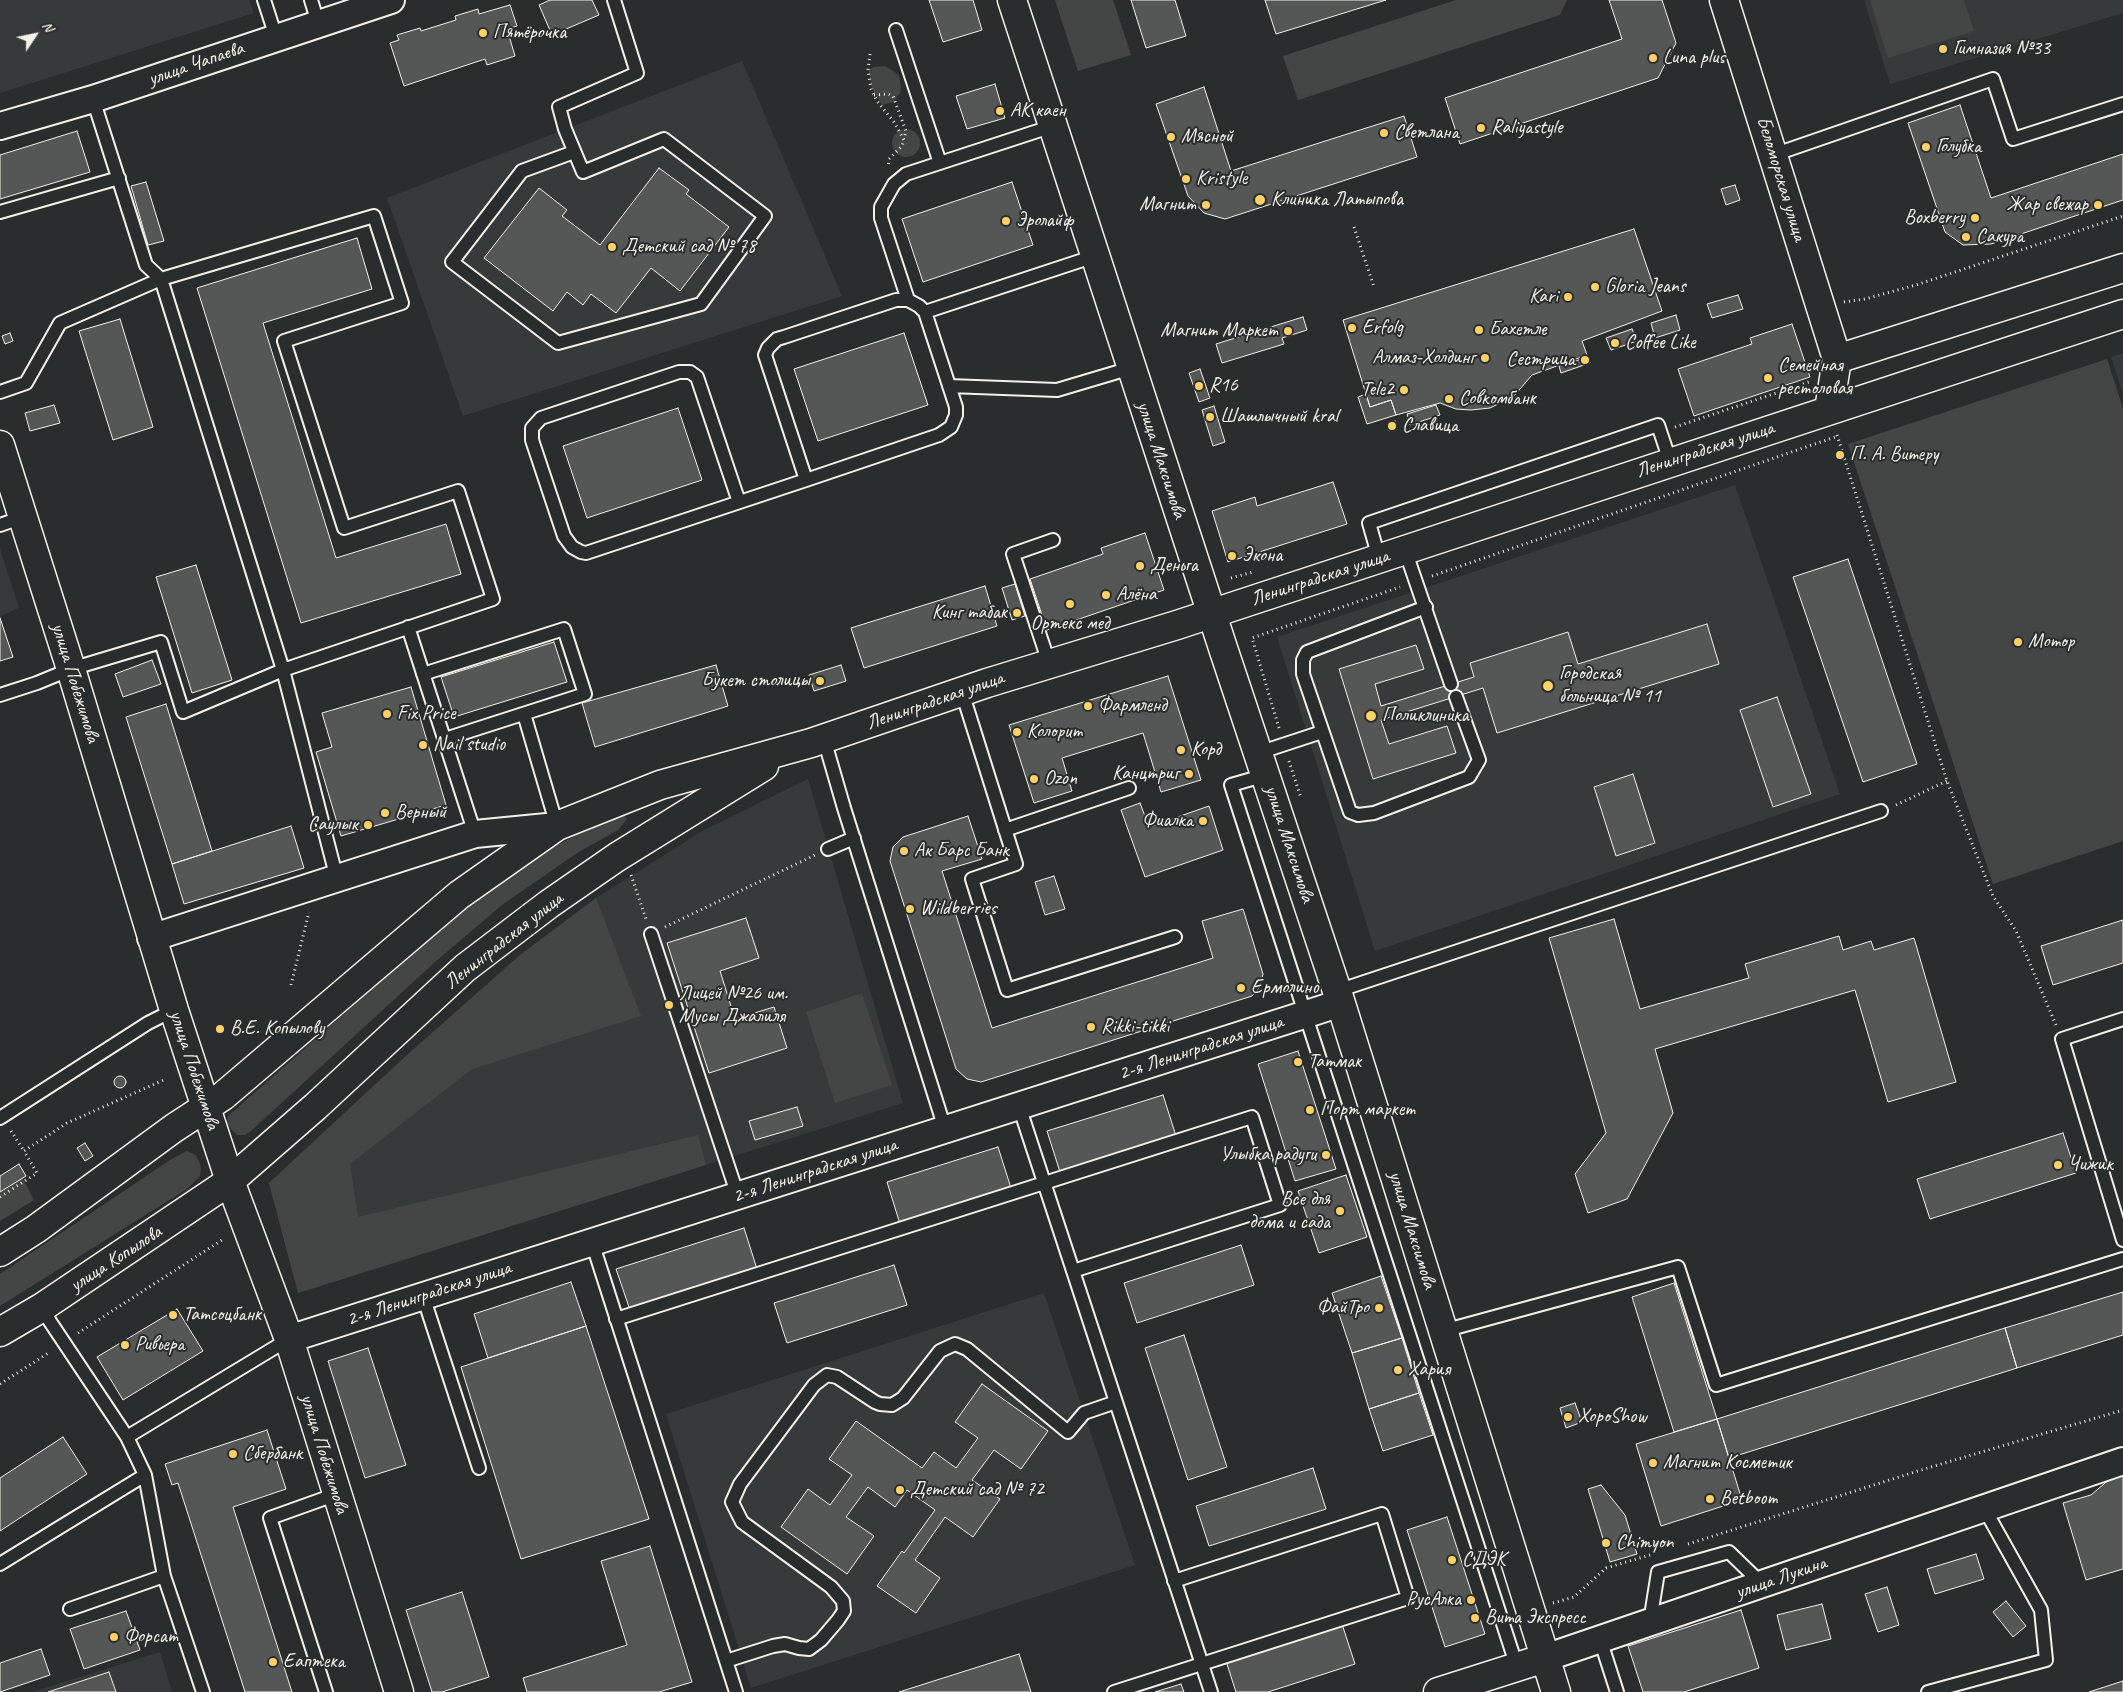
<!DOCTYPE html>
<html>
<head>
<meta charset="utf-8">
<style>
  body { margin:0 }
  #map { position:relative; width:2123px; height:1692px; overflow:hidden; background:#2a2d2e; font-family:Caveat,sans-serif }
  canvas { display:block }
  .north { position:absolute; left:10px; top:10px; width:50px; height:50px; -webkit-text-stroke:4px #2a2d2e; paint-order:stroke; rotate:56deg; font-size:14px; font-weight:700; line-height:20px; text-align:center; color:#f4f1e8 }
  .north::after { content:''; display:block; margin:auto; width:18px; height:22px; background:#f4f1e8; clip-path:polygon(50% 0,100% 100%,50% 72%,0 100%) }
</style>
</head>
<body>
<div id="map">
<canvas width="2123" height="1692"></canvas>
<div class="north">N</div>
</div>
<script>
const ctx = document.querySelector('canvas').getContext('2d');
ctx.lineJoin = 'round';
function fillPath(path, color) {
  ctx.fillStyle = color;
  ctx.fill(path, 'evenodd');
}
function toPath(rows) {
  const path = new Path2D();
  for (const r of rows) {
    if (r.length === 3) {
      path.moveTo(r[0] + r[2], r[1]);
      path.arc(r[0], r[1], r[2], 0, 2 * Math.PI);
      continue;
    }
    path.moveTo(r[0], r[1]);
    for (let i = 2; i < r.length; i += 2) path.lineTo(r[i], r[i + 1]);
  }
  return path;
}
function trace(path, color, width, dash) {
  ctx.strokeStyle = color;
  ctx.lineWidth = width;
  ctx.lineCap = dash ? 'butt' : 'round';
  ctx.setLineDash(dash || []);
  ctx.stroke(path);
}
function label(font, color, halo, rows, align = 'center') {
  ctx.font = font + ' Caveat,sans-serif';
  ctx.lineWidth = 4;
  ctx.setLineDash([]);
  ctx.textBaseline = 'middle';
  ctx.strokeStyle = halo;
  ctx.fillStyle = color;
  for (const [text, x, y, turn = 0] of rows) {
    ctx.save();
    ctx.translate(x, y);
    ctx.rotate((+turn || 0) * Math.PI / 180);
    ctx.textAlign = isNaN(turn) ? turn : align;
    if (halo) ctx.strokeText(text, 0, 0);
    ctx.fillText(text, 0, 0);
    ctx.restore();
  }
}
fillPath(toPath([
  [0,0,249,0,254,13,0,93],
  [1864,0,2123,0,2123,13,1890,84],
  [742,61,842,296,463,416,387,198],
  [2123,353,2123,394,2111,357],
  [1735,485,1840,794,1375,951,1277,637],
  [0,549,19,608,0,616],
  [808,779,903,1103,298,1293,269,1183,407,1055,520,955,596,898,704,830],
  [1044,1293,1135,1565,751,1688,666,1414],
  [160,1652,172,1692,32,1692]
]), '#373a3a');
fillPath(toPath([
  [1055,0,1113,0,1131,55,1078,71],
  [1456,0,1567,0,1560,15,1298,100,1283,56],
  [1870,0,1964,0,1974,31,1888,58],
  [885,66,895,72,899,76,901,87,900,93,893,102,882,105,872,89,869,70,874,67],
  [906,143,14],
  [2107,359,2123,408,2123,841,1993,884,1848,444],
  [624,815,627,819,618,830,577,853,502,905,435,962,251,1131,245,1135,237,1135,232,1130,227,1123,228,1116,450,921,517,870,552,848,611,817],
  [596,898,641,1016,472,1069,350,1164,358,1217,698,1135,706,1165,298,1293,269,1183,407,1055,520,955],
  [862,993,892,1085,835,1103,806,1012],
  [187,1151,196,1155,201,1167,200,1176,187,1189,0,1306,0,1274,170,1160],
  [21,1175,34,1200,0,1221,0,1188]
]), '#444645');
const building = toPath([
  [550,0,592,0,599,15,552,35,539,5,550,0],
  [929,0,973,0,982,30,943,42,929,0],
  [1131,0,1175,0,1186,36,1146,48,1131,0],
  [1265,0,1386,0,1276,34,1265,0],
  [1609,0,1662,0,1676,43,1658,78,1460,144,1445,98,1622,39,1609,0],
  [510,5,517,26,507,29,515,56,487,65,485,59,404,86,390,43,399,40,397,35,420,28,421,31,456,20,455,16,478,9,479,14,510,5],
  [995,84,1005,118,967,129,956,96,995,84],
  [1204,87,1231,171,1404,116,1417,157,1225,219,1204,213,1188,196,1156,104,1204,87],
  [1960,105,1991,198,2123,154,2123,200,1991,244,1963,245,1945,232,1908,123,1960,105],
  [77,131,90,172,0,199,0,155,77,131],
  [659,168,689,190,686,194,729,227,680,291,651,268,616,313,591,294,583,305,567,292,553,311,484,258,539,188,567,210,562,216,600,245,659,168],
  [146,182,164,241,148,245,131,186,146,182],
  [1012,182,1033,245,923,282,902,219,1012,182],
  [1735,185,1740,200,1726,205,1721,189,1735,185],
  [1634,229,1662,311,1582,341,1587,355,1532,375,1514,396,1490,408,1471,410,1456,409,1440,403,1396,415,1391,400,1370,407,1343,320,1634,229],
  [357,238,372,289,263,323,336,558,446,524,461,574,301,623,197,288,357,238],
  [1738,295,1743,309,1712,318,1707,304,1738,295],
  [1676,315,1680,330,1655,338,1651,323,1676,315],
  [1303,317,1307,330,1282,338,1284,344,1222,363,1216,344,1303,317],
  [120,319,153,427,113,440,79,331,120,319],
  [1792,324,1810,377,1694,416,1678,369,1752,344,1750,338,1792,324],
  [1632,329,1637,341,1611,350,1606,338,1632,329],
  [10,333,13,341,5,344,2,336,10,333],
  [904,333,928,405,818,441,794,369,904,333],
  [1588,357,1590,363,1561,373,1559,366,1588,357],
  [1200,369,1210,398,1199,402,1189,373,1200,369],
  [1366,394,1370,407,1391,400,1396,415,1367,424,1358,397,1366,394],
  [54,405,60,423,30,431,25,413,54,405],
  [1436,405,1440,415,1410,425,1407,414,1436,405],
  [1214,406,1225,442,1213,446,1202,410,1214,406],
  [678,408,702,480,587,518,563,446,678,408],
  [1395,421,1397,428,1389,431,1387,424,1395,421],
  [1333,482,1347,524,1228,562,1212,511,1255,497,1257,506,1333,482],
  [1145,533,1164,590,1047,630,1030,579,1103,554,1101,548,1145,533],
  [1848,559,1917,764,1863,782,1793,577,1848,559],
  [196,565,232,680,192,693,156,577,196,565],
  [1015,584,1025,616,1012,620,1002,588,1015,584],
  [985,586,997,626,864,668,851,628,985,586],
  [0,618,13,657,0,661,0,618],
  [1707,624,1719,664,1497,733,1483,688,1381,720,1389,744,1447,726,1456,753,1373,779,1339,669,1416,645,1424,669,1375,684,1381,706,1474,677,1470,663,1568,632,1578,664,1707,624],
  [554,642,567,682,454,717,441,677,554,642],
  [152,660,161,684,123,697,115,674,152,660],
  [716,665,728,706,595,747,582,703,716,665],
  [841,665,846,681,814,691,809,675,841,665],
  [1168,676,1201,780,1161,792,1143,733,1062,758,1072,791,1034,803,1009,725,1168,676],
  [411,687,446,805,341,836,316,752,332,747,322,713,411,687],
  [1777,697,1811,794,1773,807,1740,710,1777,697],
  [166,704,212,851,172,864,126,717,166,704],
  [1633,774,1655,843,1616,856,1594,787,1633,774],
  [1140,803,1149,827,1209,806,1223,850,1145,877,1121,810,1140,803],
  [968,816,982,859,942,871,992,1028,1213,958,1202,921,1243,909,1263,974,1260,987,1252,996,981,1082,967,1079,956,1069,890,861,893,847,903,837,968,816],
  [291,826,304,868,184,904,172,864,291,826],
  [1054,876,1065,909,1045,915,1035,882,1054,876],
  [746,918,759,958,720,971,735,1019,774,1007,787,1048,709,1073,667,943,746,918],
  [1614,919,1640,1009,1749,978,1745,964,1839,936,1843,950,1871,941,1874,950,1914,938,1956,1082,1888,1102,1855,990,1655,1049,1673,1113,1627,1199,1588,1213,1575,1174,1606,1133,1549,938,1614,919],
  [2123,920,2123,963,2053,985,2041,946,2123,920],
  [1298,1051,1336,1169,1295,1181,1258,1064,1298,1051],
  [120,1082,6],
  [1163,1095,1176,1136,1060,1172,1047,1131,1163,1095],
  [797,1107,803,1126,755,1140,749,1121,797,1107],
  [2063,1133,2076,1173,1930,1219,1917,1179,2063,1133],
  [85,1143,93,1156,85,1161,77,1148,85,1143],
  [998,1147,1011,1188,900,1224,887,1182,998,1147],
  [19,1164,26,1176,0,1192,0,1176,19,1164],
  [1346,1175,1367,1237,1319,1253,1298,1191,1346,1175],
  [744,1228,757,1269,630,1310,616,1269,744,1228],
  [1241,1245,1254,1285,1137,1323,1124,1283,1241,1245],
  [894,1265,907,1305,787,1343,774,1303,894,1265],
  [1381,1276,1402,1338,1352,1353,1332,1293,1381,1276],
  [571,1282,586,1326,488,1358,474,1314,571,1282],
  [1674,1283,1717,1419,1674,1432,1632,1297,1674,1283],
  [2123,1292,2123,1335,2017,1368,2005,1328,2123,1292],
  [177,1309,203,1351,123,1400,97,1357,177,1309],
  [586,1326,649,1519,521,1559,461,1367,586,1326],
  [2005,1328,2017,1368,1729,1458,1717,1419,2005,1328],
  [1184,1335,1227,1467,1188,1480,1145,1348,1184,1335],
  [1402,1338,1419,1393,1369,1409,1352,1353,1402,1338],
  [368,1348,406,1465,365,1478,328,1361,368,1348],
  [982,1384,1048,1431,1021,1469,994,1450,972,1480,1000,1499,973,1537,945,1517,915,1560,940,1578,916,1613,877,1586,902,1551,904,1553,935,1510,907,1490,895,1507,868,1487,846,1517,874,1536,847,1574,781,1527,808,1489,830,1505,852,1475,829,1459,856,1421,922,1468,934,1452,956,1468,978,1438,955,1422,982,1384],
  [1419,1393,1433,1435,1383,1451,1369,1409,1419,1393],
  [1575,1403,1582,1422,1566,1428,1560,1408,1575,1403],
  [1717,1419,1742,1500,1661,1526,1636,1444,1717,1419],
  [267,1430,286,1489,233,1507,292,1692,245,1692,178,1483,172,1485,165,1464,267,1430],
  [63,1437,87,1474,0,1531,0,1478,63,1437],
  [1313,1468,1326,1509,1209,1546,1196,1506,1313,1468],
  [2123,1474,2123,1569,2086,1580,2063,1503,2091,1495,2111,1478,2123,1474],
  [1601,1485,1625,1515,1637,1554,1610,1562,1588,1489,1601,1485],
  [1447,1517,1485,1634,1445,1647,1407,1530,1447,1517],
  [650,1546,692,1682,659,1692,527,1692,523,1678,627,1645,601,1561,650,1546],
  [1976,1554,1984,1579,1935,1594,1927,1569,1976,1554],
  [1887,1587,1899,1625,1878,1632,1865,1594,1887,1587],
  [462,1592,489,1677,442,1692,432,1692,406,1610,462,1592],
  [2006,1601,2026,1626,2013,1637,1993,1612,2006,1601],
  [1822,1604,1831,1639,1786,1650,1777,1615,1822,1604],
  [1741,1610,1759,1668,1684,1692,1643,1692,1628,1646,1741,1610],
  [126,1611,140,1650,84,1669,70,1629,126,1611],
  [1342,1624,1355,1664,1268,1692,1236,1692,1226,1661,1342,1624],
  [41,1649,50,1675,0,1692,0,1663,41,1649],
  [1019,1654,1031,1692,899,1692,1019,1654],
  [109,1672,116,1692,48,1692,109,1672],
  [2123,1681,2123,1692,2089,1692,2123,1681],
  [1181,1684,1184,1692,1155,1692,1181,1684]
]);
fillPath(building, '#555756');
trace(building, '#f4f1e8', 1);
const lane = toPath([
  [264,0,276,37],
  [311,0,318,23],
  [896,30,940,163],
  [93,99,146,265,161,279,283,670,337,879],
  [574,152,522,171,452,262,558,343,701,304,765,216,664,139,583,172,565,129,559,107,637,73,614,0],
  [1773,155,1993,79,2013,139,2123,104],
  [0,212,119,178],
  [908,300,896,300,784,337,777,339,768,348,765,355,806,480,939,435,951,427,956,415,956,407,925,312,919,306,908,300,881,218,881,207,894,184,906,174,1053,126],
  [925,312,1095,256],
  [949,386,1057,390,1131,368],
  [0,392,26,383,60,323,161,279,374,216,402,303,284,341,344,528,458,491,493,599,283,670,183,712,161,642,71,669,37,683,0,695],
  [739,502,697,377,690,372,679,372,541,418,532,428,532,440,564,536,572,547,581,552,586,553,806,480],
  [0,525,23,517],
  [1405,550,1451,684],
  [1379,558,1369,523,1658,425,1670,461],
  [1426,607,1307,652,1303,660,1303,674,1350,812,1358,815,1374,813,1469,777,1479,760,1456,697],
  [408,627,475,834],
  [1049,663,1013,554,1053,540],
  [423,674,564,629,585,694,445,739],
  [962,692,1016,864,972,879,1007,990,1175,937],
  [524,714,557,826],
  [824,739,844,808,945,1129],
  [1258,753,1322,732],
  [1266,775,1231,785,1517,1667],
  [1005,830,1129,788],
  [828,849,854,838],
  [651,934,738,1196],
  [1337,991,1881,811],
  [2123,1019,2062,1039,2123,1240],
  [1019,1106,1211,1692],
  [0,1118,148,1023,174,1010],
  [592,1242,736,1692],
  [423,1296,479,1468],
  [616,1319,1252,1117,1280,1205,1073,1271],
  [1443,1331,1678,1267,1716,1385,2123,1259],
  [127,1437,289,1339],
  [145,1475,164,1576,203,1692],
  [0,1564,145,1475,127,1437,41,1308],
  [70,1609,164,1576],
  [1650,1622,1658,1572,1729,1552,1762,1584],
  [1600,1639,1617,1692],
  [726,1661,773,1646,785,1644,799,1648,809,1649,821,1640,838,1620,844,1611,843,1601,831,1587,742,1522,732,1502,740,1484,814,1385,827,1375,837,1377,875,1402,880,1404,892,1405,903,1398,940,1351,955,1344,967,1349,1068,1432,1084,1413,1116,1402],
  [326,1692,270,1518,337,1494],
  [1114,1692,1408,1598,1382,1514,1174,1581],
  [1928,1692,2046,1660,2041,1610,1984,1508]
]);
const street = toPath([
  [0,126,93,99,391,0],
  [151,938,475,834,557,826],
  [289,1339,1341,1003],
  [1545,1658,2123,1461]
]);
const secondary = toPath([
  [1012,0,1222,645,1337,991,1556,1692],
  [1724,0,1837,359],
  [0,445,71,669,174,1010,230,1181,289,1339,399,1692],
  [1438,1692,1545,1658]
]);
const primary = toPath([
  [1829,410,1837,359,2123,268],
  [0,1252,36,1229,174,1128,223,1096,459,895,557,826,660,785,811,743,987,683,1177,625,2123,314],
  [0,1332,41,1308,230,1181,315,1107,465,968,549,904,617,857,764,766]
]);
trace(lane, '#f4f1e8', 16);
trace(street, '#f4f1e8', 30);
trace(secondary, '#f4f1e8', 31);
trace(primary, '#f4f1e8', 31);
trace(toPath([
  [870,54,868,70,871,89,877,101,894,122,904,140,902,146,889,159,888,167],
  [874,95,888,94,893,96,906,131,904,139],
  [1354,227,1374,287],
  [1844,302,1865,299,1916,285,2123,216],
  [1675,427,1809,382],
  [1837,435,1947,781,1993,896,2016,931,2056,1025],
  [1432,576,1838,436],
  [1231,578,1253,572],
  [1279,728,1252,638,1400,587],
  [1289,761,1301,798],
  [1896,805,1947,781],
  [631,875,646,919],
  [665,927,815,855],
  [291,985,309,912],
  [11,1131,24,1151],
  [0,1197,37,1173,24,1151,67,1123,166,1079],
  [78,1333,222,1240],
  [0,1384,50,1352],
  [1688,1544,1921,1470,2123,1410],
  [1553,1603,1574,1597,1606,1568,1650,1555]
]), '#f4f1e8', 3, [1, 4]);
trace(lane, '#2a2d2e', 12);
trace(street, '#2a2d2e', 26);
trace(secondary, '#2a2d2e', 28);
trace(primary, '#2a2d2e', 28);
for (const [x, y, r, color] of [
  [483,33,5,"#ffd166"],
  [1943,49,5,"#ffd166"],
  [1653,58,5,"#ffd166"],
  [1000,111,5,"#ffd166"],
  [1481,128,5,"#ffd166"],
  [1384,133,5,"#ffd166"],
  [1171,137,5,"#ffd166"],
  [1926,147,5,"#ffd166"],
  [1186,179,5,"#ffd166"],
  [1260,200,6,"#ffd166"],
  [1206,205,5,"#ffd166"],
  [2098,205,5,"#ffd166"],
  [1975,218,5,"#ffd166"],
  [1006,221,5,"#ffd166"],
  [1966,237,5,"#ffd166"],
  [612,247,5,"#ffd166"],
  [1595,287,5,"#ffd166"],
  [1568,297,5,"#ffd166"],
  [1352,328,5,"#ffd166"],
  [1479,330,5,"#ffd166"],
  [1288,331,5,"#ffd166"],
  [1615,343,5,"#ffd166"],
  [1485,358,5,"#ffd166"],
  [1585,360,5,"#ffd166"],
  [1768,378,5,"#ffd166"],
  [1199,386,5,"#ffd166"],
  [1404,390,5,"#ffd166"],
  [1449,399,5,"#ffd166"],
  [1210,417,5,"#ffd166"],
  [1392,426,5,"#ffd166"],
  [1840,455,5,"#ffd166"],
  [1232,556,5,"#ffd166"],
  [1140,566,5,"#ffd166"],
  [1106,595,5,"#ffd166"],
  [1070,604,5,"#ffd166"],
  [1017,613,5,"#ffd166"],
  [2018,642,5,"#ffd166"],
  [820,681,5,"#ffd166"],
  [1548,686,6,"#ffd166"],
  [1088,706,5,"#ffd166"],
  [387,714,5,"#ffd166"],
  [1371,716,6,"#ffd166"],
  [1017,732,5,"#ffd166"],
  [423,745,5,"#ffd166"],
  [1181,750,5,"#ffd166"],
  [1189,774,5,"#ffd166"],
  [1034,779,5,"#ffd166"],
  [385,813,5,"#ffd166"],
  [1203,821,5,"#ffd166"],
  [368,825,5,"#ffd166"],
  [904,851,5,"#ffd166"],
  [910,909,5,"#ffd166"],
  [1241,988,5,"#ffd166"],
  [669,1005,5,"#ffd166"],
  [1091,1027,5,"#ffd166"],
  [220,1029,5,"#ffd166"],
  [1298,1062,5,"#ffd166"],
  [1310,1110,5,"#ffd166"],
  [1326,1155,5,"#ffd166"],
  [2058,1165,5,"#ffd166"],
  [1340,1211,5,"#ffd166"],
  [1379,1308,5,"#ffd166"],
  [173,1315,5,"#ffd166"],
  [125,1345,5,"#ffd166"],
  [1398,1370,5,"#ffd166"],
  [1568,1417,5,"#ffd166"],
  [233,1454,5,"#ffd166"],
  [1653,1463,5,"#ffd166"],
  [900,1490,5,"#ffd166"],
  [1710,1499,5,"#ffd166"],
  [1606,1543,5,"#ffd166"],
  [1452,1560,5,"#ffd166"],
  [1471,1600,5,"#ffd166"],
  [1475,1618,5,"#ffd166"],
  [114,1637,5,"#ffd166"],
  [273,1662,5,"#ffd166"]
]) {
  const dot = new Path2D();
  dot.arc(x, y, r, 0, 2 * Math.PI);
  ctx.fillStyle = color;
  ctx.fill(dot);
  trace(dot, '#2a2d2e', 2);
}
label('20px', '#f4f1e8', '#2a2d2e', [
  ["Пятёрочка",493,33],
  ["Гимназия №33",1953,49],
  ["Luna plus",1663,58],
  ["АК каен",1010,111],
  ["Raliyastyle",1491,128],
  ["Светлана",1394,133],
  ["Мясной",1181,137],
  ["Голубка",1936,147],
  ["Kristyle",1196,179],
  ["Клиника Латыпова",1271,200],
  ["Магнит",1196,205,"right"],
  ["Жар свежар",2088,205,"right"],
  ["Boxberry",1965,218,"right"],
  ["Эролайф",1016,221],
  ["Сакура",1976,237],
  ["Детский сад № 78",622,247],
  ["Gloria Jeans",1605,287],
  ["Kari",1558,297,"right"],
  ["Erfolg",1362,328],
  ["Бахетле",1489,330],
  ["Магнит Маркет",1278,331,"right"],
  ["Coffee Like",1625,343],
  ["Алмаз-Холдинг",1475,358,"right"],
  ["Сестрица",1575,360,"right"],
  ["Семейная",1778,366],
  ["рестоловая",1778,389],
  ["R16",1209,386],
  ["Tele2",1394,390,"right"],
  ["Совкомбанк",1459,399],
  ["Шашлычный kral",1220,417],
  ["Славица",1402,426],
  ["П. А. Витеру",1850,455],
  ["Экона",1242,556],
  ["Деньга",1150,566],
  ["Алёна",1116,595],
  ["Кинг табак",1007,613,"right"],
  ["Ортекс мед",1070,624,"center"],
  ["Мотор",2028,642],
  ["Городская",1559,674],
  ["больница № 11",1559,697],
  ["Букет столицы",810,681,"right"],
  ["Фармленд",1098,706],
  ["Fix Price",397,714],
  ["Поликлиника",1382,716],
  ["Колорит",1027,732],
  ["Nail studio",433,745],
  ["Корд",1191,750],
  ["Канцтриг",1179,774,"right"],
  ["Ozon",1044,779],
  ["Верный",395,813],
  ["Фиалка",1193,821,"right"],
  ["Саулык",358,825,"right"],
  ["Ак Барс Банк",914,851],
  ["Wildberries",920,909],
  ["Ермолино",1251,988],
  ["Лицей №26 им.",679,994],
  ["Мусы Джалиля",679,1017],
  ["Rikki-tikki",1101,1027],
  ["В.Е. Копылову",230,1029],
  ["Татмак",1308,1062],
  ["Порт маркет",1320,1110],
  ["Улыбка радуги",1316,1155,"right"],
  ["Чижик",2068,1165],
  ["Все для",1330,1200,"right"],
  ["дома и сада",1330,1223,"right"],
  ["ФайТро",1369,1308,"right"],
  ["Татсоцбанк",183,1315],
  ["Ривьера",135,1345],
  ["Хария",1408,1370],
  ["ХороShow",1578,1417],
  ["Сбербанк",243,1454],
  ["Магнит Косметик",1663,1463],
  ["Детский сад № 72",910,1490],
  ["Betboom",1720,1499],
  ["Chimyon",1616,1543],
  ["СДЭК",1462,1560],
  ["РусАлка",1461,1600,"right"],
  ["Вита Экспресс",1485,1618],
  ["Форсат",124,1637],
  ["Еаптека",283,1662]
], 'left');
label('20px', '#f4f1e8', '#2a2d2e', [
  ["улица Чапаева",196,64,-19],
  ["Беломорская улица",1781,179,73],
  ["Ленинградская улица",1705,450,-18],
  ["улица Максимова",1161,460,72],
  ["Ленинградская улица",1320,578,-18],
  ["улица Побежимова",75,683,73],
  ["Ленинградская улица",935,701,-19],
  ["улица Максимова",1289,844,72],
  ["Ленинградская улица",504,941,-38],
  ["2-я Ленинградская улица",1201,1048,-18],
  ["улица Побежимова",194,1070,72],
  ["2-я Ленинградская улица",815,1171,-18],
  ["улица Максимова",1412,1230,73],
  ["улица Копылова",116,1259,-33],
  ["2-я Ленинградская улица",429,1294,-18],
  ["улица Побежимова",324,1454,73],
  ["улица Лукина",1781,1578,-19]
]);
</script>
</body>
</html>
